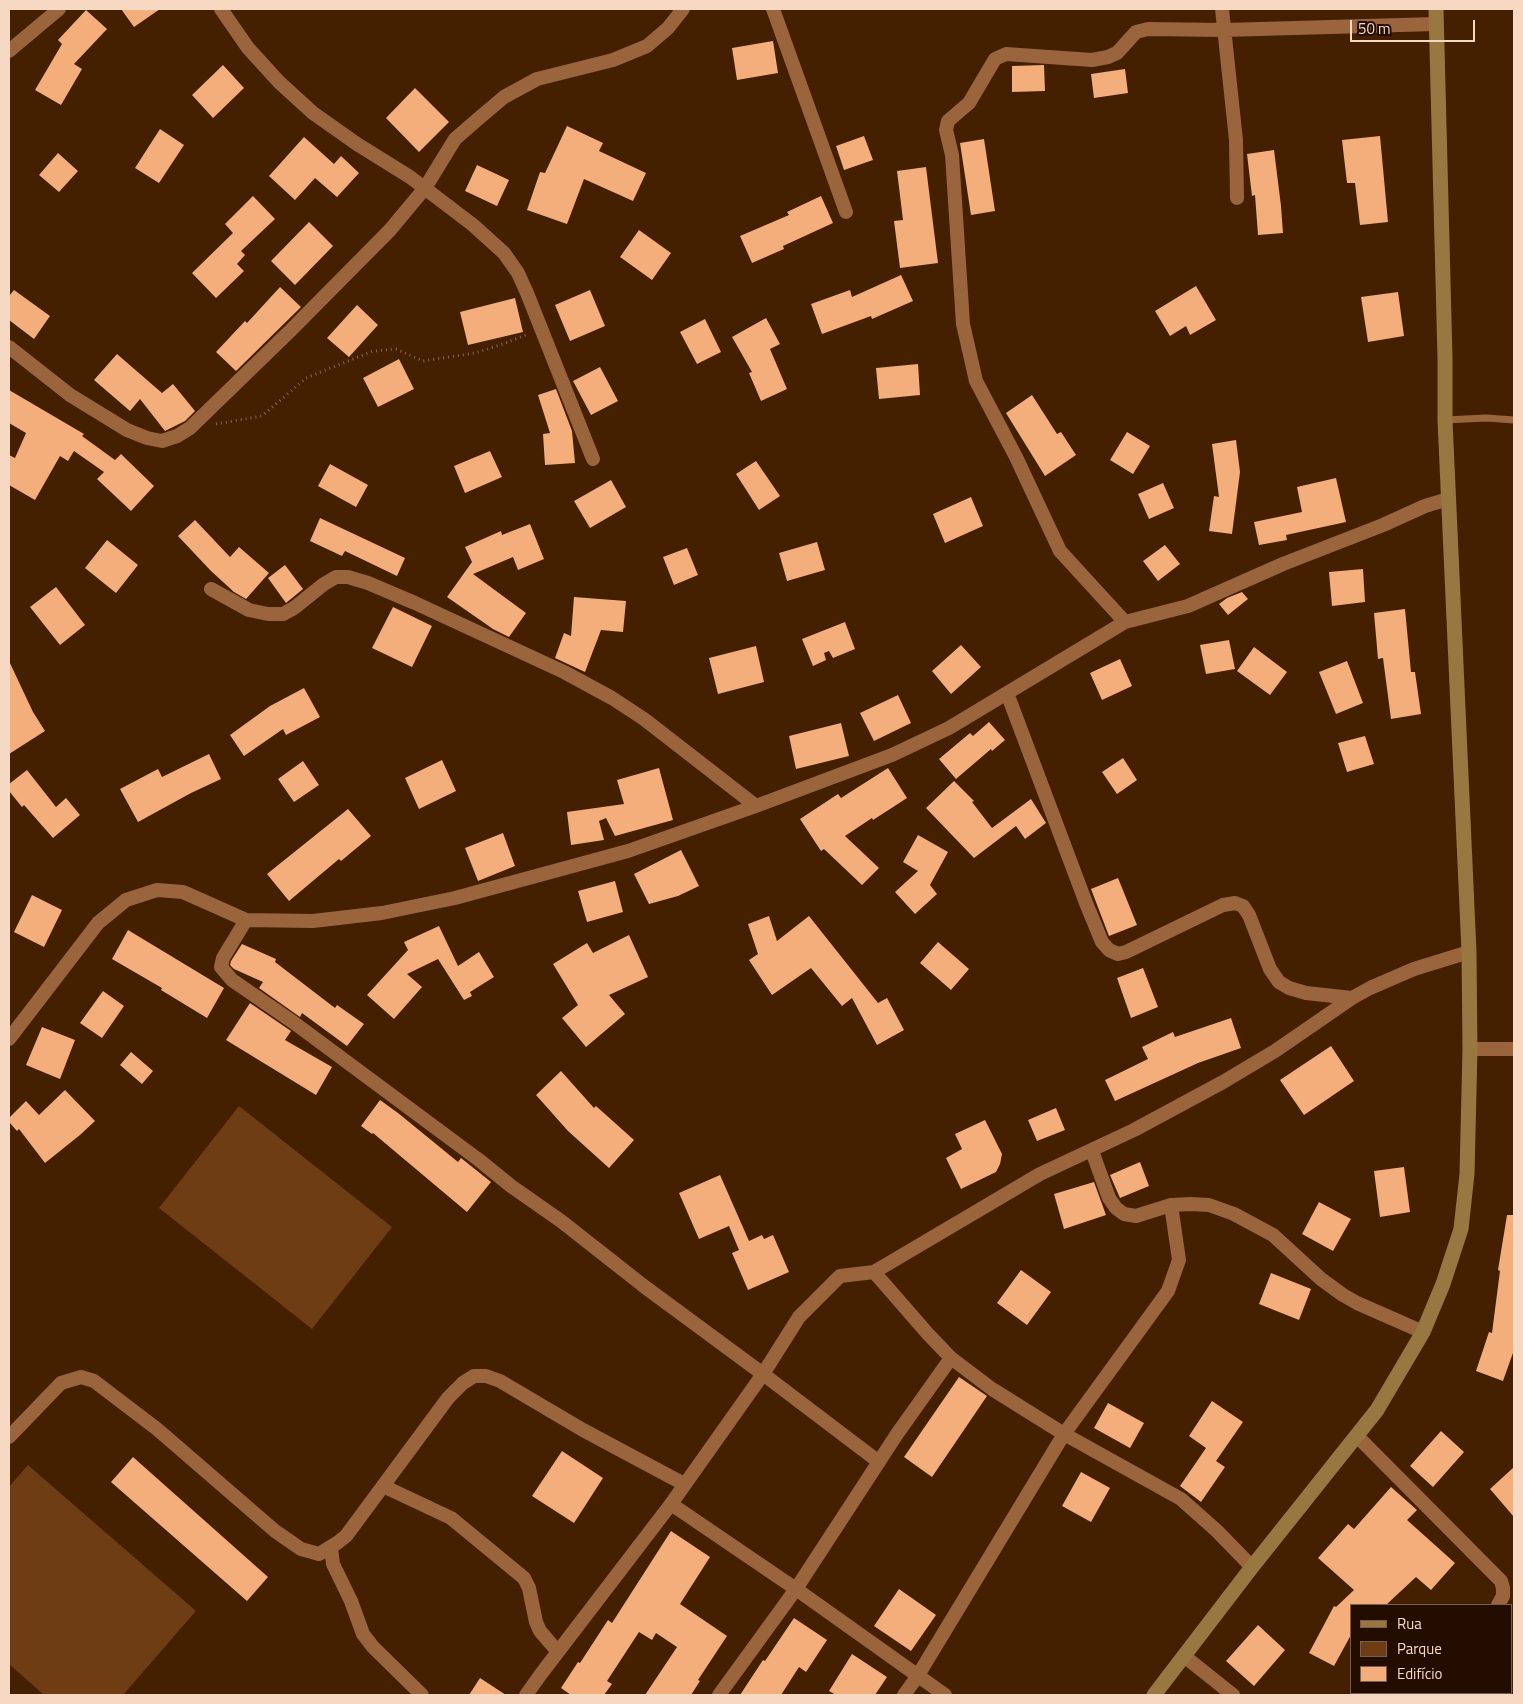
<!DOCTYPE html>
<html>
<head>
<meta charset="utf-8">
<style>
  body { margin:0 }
  #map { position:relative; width:1523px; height:1704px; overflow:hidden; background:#441f00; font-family:"Titillium Web",sans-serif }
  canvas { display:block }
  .frame { position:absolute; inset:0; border:10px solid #f7d8c3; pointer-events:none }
  .legend { position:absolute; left:1350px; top:1604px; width:162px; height:90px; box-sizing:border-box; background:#220d00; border:1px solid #775e4e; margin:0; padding:6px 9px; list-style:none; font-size:15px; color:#f7d8c3 }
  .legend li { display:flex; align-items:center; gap:10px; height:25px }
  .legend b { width:25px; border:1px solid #775e4e }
  .scale { position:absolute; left:1350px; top:20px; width:125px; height:22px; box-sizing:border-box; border:2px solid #f7d8c3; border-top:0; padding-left:6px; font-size:15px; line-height:18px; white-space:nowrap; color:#f7d8c3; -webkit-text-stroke:4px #220d00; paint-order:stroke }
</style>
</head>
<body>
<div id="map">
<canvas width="1523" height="1704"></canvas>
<div class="frame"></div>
<ul class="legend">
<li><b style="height:6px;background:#997740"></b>Rua</li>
<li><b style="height:14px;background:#6f3d14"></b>Parque</li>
<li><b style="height:14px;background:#f3ae7c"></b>Edifício</li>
</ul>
<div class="scale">50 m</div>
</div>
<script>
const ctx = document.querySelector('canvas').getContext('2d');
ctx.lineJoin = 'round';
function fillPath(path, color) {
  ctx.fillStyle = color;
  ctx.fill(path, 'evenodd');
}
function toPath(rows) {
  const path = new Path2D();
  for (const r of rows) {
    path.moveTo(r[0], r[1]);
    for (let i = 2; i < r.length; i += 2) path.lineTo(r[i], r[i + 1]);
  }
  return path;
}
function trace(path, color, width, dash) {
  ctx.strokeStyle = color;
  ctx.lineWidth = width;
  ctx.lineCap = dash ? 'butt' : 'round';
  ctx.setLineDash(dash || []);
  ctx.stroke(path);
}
fillPath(toPath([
  [239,1106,392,1227,312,1329,159,1208],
  [28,1465,196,1611,123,1695,44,1695,9,1664,9,1487]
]), '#6f3d14');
fillPath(toPath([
  [121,9,160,9,134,27],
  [86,10,107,29,74,64,82,69,61,105,35,90,62,44,58,40],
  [773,41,778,73,737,80,732,48],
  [223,65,244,88,213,118,192,95],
  [1044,65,1045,91,1012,92,1012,66],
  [1125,69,1128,93,1094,98,1091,74],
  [415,88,449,122,419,152,386,118],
  [567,126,603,143,599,151,646,173,633,201,584,179,567,224,527,210,540,172,545,173],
  [160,129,184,145,159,183,135,168],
  [864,136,873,160,844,170,836,146],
  [1380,136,1388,222,1360,225,1355,183,1347,183,1342,140],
  [304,137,334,164,341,156,359,173,337,197,315,178,295,200,269,176],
  [984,139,995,211,971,215,960,143],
  [1274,150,1281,206,1283,233,1258,235,1255,195,1252,196,1247,154],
  [58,153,78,171,59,192,39,175],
  [477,165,509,180,497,206,465,191],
  [926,167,938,263,900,268,894,221,903,220,897,171],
  [253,196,275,219,241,251,245,255,237,264,244,271,216,298,192,273,233,233,225,224],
  [821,196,833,223,783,246,784,249,752,263,740,236,789,215,787,212],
  [309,222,333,246,295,285,271,261],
  [639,230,671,253,652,280,620,257],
  [901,275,913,301,872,319,871,316,822,334,811,304,850,290,852,297],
  [1196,286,1216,320,1190,335,1186,326,1170,336,1155,311],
  [280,287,301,307,236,371,216,352,245,321,247,323],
  [14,290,50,316,34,339,9,320,9,296],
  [590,290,605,326,570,341,555,305],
  [1398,292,1404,336,1368,342,1361,297],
  [515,298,523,332,468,345,460,312],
  [357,305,378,325,349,357,327,338],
  [766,318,780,344,770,349,787,389,761,401,749,373,752,372,732,337],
  [705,319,721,352,697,364,680,332],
  [117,354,162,393,173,384,195,411,185,421,165,431,140,399,130,411,94,380],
  [399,359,414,389,378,407,363,378],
  [918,364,920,395,879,399,876,368],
  [600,367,618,401,591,415,573,381],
  [556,389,572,431,575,463,545,465,543,434,550,433,538,395],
  [9,390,84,434,82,436,115,460,121,454,154,486,131,511,97,479,104,472,74,451,68,461,60,456,35,500,9,485,9,455,15,458,26,433,9,423],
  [1032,395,1057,434,1061,432,1076,455,1045,476,1006,413],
  [1127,432,1150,446,1133,474,1110,460],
  [1236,440,1240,472,1232,534,1209,531,1214,496,1219,497,1212,444],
  [490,451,502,477,465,493,454,466],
  [756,461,780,496,759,510,736,474],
  [330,464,368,485,356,507,318,486],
  [1336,478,1346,522,1286,535,1287,540,1259,545,1254,522,1302,512,1297,487],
  [611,480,626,507,590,528,574,501],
  [1163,483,1174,508,1149,519,1138,494],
  [971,497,983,526,945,543,933,514],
  [320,518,405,558,397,576,345,551,342,556,310,541],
  [195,520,230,557,239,547,269,573,246,599,234,592,211,571,178,536],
  [530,524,544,559,518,570,513,557,473,574,526,613,509,637,493,629,447,597,472,562,465,547,501,531,502,535],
  [107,540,138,565,116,593,85,568],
  [817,542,825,570,787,581,779,553],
  [1165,545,1180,564,1158,581,1143,561],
  [687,548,698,575,674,585,663,557],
  [285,565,303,589,286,603,268,578],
  [1363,569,1365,602,1332,606,1329,572],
  [56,587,85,625,60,645,30,607],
  [1242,592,1248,599,1228,615,1219,604,1227,598],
  [574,597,626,601,623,632,601,630,585,672,555,658,564,633,571,636],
  [393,607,432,626,412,667,372,648],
  [1405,609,1411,672,1415,672,1421,714,1391,719,1383,658,1378,659,1374,613],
  [845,622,855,649,833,658,829,651,824,653,826,660,813,666,802,639],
  [1229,640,1235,669,1206,674,1200,645],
  [961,645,981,667,951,694,932,671],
  [756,646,764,682,718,694,709,658],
  [1254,647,1287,672,1270,695,1237,671],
  [1120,659,1132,686,1102,700,1090,673],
  [9,661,33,712,45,731,9,754],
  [1347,661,1363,703,1336,714,1319,672],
  [304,688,320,717,286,735,283,729,244,756,230,735,270,706],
  [898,695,911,723,874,741,860,713],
  [989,722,1005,740,992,751,991,749,956,779,939,759,970,733,973,736],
  [841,723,849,756,796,769,789,736],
  [1365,736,1374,764,1347,772,1338,743],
  [209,754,221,779,191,793,138,822,120,789,158,769,162,777],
  [1123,758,1137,780,1117,794,1102,772],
  [442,760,456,791,419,809,405,778],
  [303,761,319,785,294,802,278,779],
  [659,768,673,820,615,836,606,818,599,821,604,840,571,845,567,812,624,804,617,780],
  [888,768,907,798,873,820,872,818,845,836,879,868,862,885,824,849,821,851,800,819,838,794,841,798],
  [27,770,56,807,66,798,80,815,53,838,24,805,22,807,9,791,9,784],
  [954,781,974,801,972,802,992,828,1031,799,1046,823,1025,839,1016,826,974,858,926,808],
  [348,809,371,836,341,861,339,859,289,901,267,874],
  [503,833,515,866,478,881,465,848],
  [918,835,948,852,930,885,937,894,915,914,895,892,918,871,903,862],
  [681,850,699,886,678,896,649,904,634,874],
  [1118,878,1137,925,1109,936,1091,889],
  [615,881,623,912,587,922,578,891],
  [32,895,62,910,44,947,14,932],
  [769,916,777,941,809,916,878,1003,887,998,904,1030,877,1045,852,998,842,1006,811,968,772,995,749,960,758,954,748,924],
  [439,926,458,966,479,952,494,977,470,992,472,996,464,1000,438,959,407,974,422,987,394,1019,367,995,408,950,404,942],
  [128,930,224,988,207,1018,161,990,162,988,112,959],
  [629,935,648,977,609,995,625,1014,586,1047,562,1018,578,1005,553,964,587,943,593,953],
  [938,942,969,969,951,990,920,963],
  [242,944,276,959,275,962,335,1008,337,1005,364,1024,347,1046,302,1013,300,1017,259,988,263,982,234,969,230,965,231,961],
  [1143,968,1158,1007,1131,1018,1117,978],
  [103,991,124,1006,102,1038,80,1023],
  [250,1003,291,1031,285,1040,332,1067,316,1095,226,1040],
  [1231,1018,1241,1048,1198,1063,1115,1101,1105,1080,1148,1059,1142,1047,1173,1032,1175,1037],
  [42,1027,75,1040,60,1079,26,1065],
  [1331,1046,1354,1081,1304,1115,1280,1080],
  [131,1052,153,1071,142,1084,120,1065],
  [561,1071,594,1108,596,1106,634,1140,609,1168,568,1131,536,1095],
  [65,1090,95,1121,80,1135,45,1163,19,1129,17,1131,9,1122,9,1118,26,1101,39,1115],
  [380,1100,398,1113,458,1162,461,1158,491,1182,467,1212,373,1133,372,1134,361,1126],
  [1056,1108,1065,1130,1037,1141,1028,1120],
  [985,1120,1002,1154,1000,1164,996,1172,961,1189,946,1158,962,1149,955,1134],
  [1140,1162,1149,1186,1120,1198,1110,1175],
  [1404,1167,1410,1212,1380,1217,1374,1171],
  [720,1175,749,1241,762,1235,764,1239,773,1235,789,1272,748,1290,732,1253,739,1250,729,1226,699,1239,679,1193],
  [1094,1182,1106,1215,1064,1229,1054,1194],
  [1319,1202,1351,1219,1333,1251,1302,1234],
  [1507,1215,1514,1215,1514,1350,1503,1381,1476,1371,1489,1332,1492,1333,1500,1271,1498,1270],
  [1021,1270,1051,1292,1027,1325,997,1303],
  [1271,1273,1311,1289,1299,1320,1259,1304],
  [959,1377,987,1396,932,1477,904,1457],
  [1212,1401,1243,1422,1216,1461,1225,1467,1201,1502,1180,1486,1206,1448,1189,1436],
  [1108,1403,1144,1423,1130,1448,1094,1428],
  [1441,1431,1464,1452,1433,1487,1410,1466],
  [562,1451,603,1478,574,1523,532,1496],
  [133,1457,268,1577,247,1601,111,1482],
  [1514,1467,1514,1517,1490,1489],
  [1081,1472,1110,1488,1091,1522,1062,1506],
  [1391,1487,1417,1510,1407,1520,1455,1563,1431,1590,1416,1577,1386,1605,1352,1605,1352,1633,1334,1666,1309,1653,1334,1606,1336,1607,1354,1590,1318,1558,1348,1524,1354,1529],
  [671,1531,710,1557,680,1604,727,1636,698,1680,700,1681,691,1695,645,1695,677,1647,656,1633,652,1640,639,1632,607,1681,612,1684,604,1695,571,1695,561,1688,578,1662,580,1663,608,1620,612,1623],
  [899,1589,936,1615,911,1651,874,1626],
  [794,1618,827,1640,806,1672,799,1667,781,1695,740,1695,763,1660,765,1661],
  [1258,1625,1285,1650,1254,1686,1226,1661],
  [852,1654,887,1677,875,1695,836,1695,829,1691],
  [480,1678,506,1695,469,1695]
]), '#f3ae7c');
trace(toPath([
  [216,424,262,416,306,378,373,351,396,349,423,361,475,353,503,344,528,334]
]), '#88664a', 3, [1, 4]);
trace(toPath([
  [1445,420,1486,418,1514,420]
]), '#9a643c', 7);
trace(toPath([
  [221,9,248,48,279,82,313,113,357,144,410,177,473,225,504,253,518,273,527,293,593,459],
  [773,9,846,212],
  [1222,9,1236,140,1237,198],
  [9,51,59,9],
  [9,347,70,395,127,430,147,438,162,441,177,436,190,428,291,330,390,230,425,188,455,139,478,119,504,97,537,79,613,60,647,46,668,28,683,9],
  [211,589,249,610,268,614,283,614,294,608,324,584,336,577,348,577,368,583,415,603,564,672,612,698,644,719,756,806],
  [1125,622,1060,551,1016,457,976,381,963,324,952,155,946,130,948,121,969,103,995,59,1006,54,1092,60,1108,57,1117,53,1136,32,1148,29,1224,30,1436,24],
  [1007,693,1086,903,1102,942,1109,950,1118,954,1126,952,1223,905,1235,903,1243,906,1249,915,1270,969,1279,982,1289,988,1306,993,1352,998],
  [246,920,223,958,221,967,232,980,293,1022,479,1160,511,1186,561,1221,645,1287,763,1374,671,1504,541,1674,526,1695],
  [9,1039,98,923,126,900,157,890,183,892,246,920,313,921,382,913,455,898,628,851,756,806,892,755,949,728,1125,622,1188,606,1283,564,1383,525,1425,506,1448,499],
  [1470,1049,1514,1049],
  [1092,1151,1109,1198,1116,1208,1124,1214,1136,1216,1171,1205,1191,1204,1209,1205,1234,1214,1273,1235,1321,1279,1343,1295,1357,1303,1423,1332],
  [874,1272,928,1334,951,1358,992,1389,1064,1434,1181,1499,1217,1531,1252,1567],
  [1357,1436,1501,1581,1503,1588,1503,1596,1498,1605],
  [9,1437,61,1383,81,1377,94,1381,157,1429,275,1531,301,1549,319,1554,337,1543,346,1536,448,1398,463,1383,474,1376,486,1376,500,1381,583,1430,684,1484],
  [879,1462,763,1374,799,1317,840,1276,874,1272,1040,1174,1134,1130,1223,1082,1275,1051,1352,998,1370,988,1414,969,1469,952],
  [383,1486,451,1518,524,1578,529,1588,536,1622,540,1631,558,1652],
  [671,1504,796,1589,945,1695],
  [331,1548,333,1564,351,1601,363,1634,373,1647,422,1695],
  [1184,1656,1233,1695],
  [1458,1693,1461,1695],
  [719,1695,796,1589,897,1434,951,1358],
  [904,1695,917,1677,1064,1434,1168,1291,1179,1260,1171,1205]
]), '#9a643c', 14);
trace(toPath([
  [1154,1695,1252,1567,1377,1410,1423,1332,1443,1284,1461,1229,1467,1174,1470,1049,1469,952,1445,420,1445,358,1436,9]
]), '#997740', 15);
</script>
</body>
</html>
